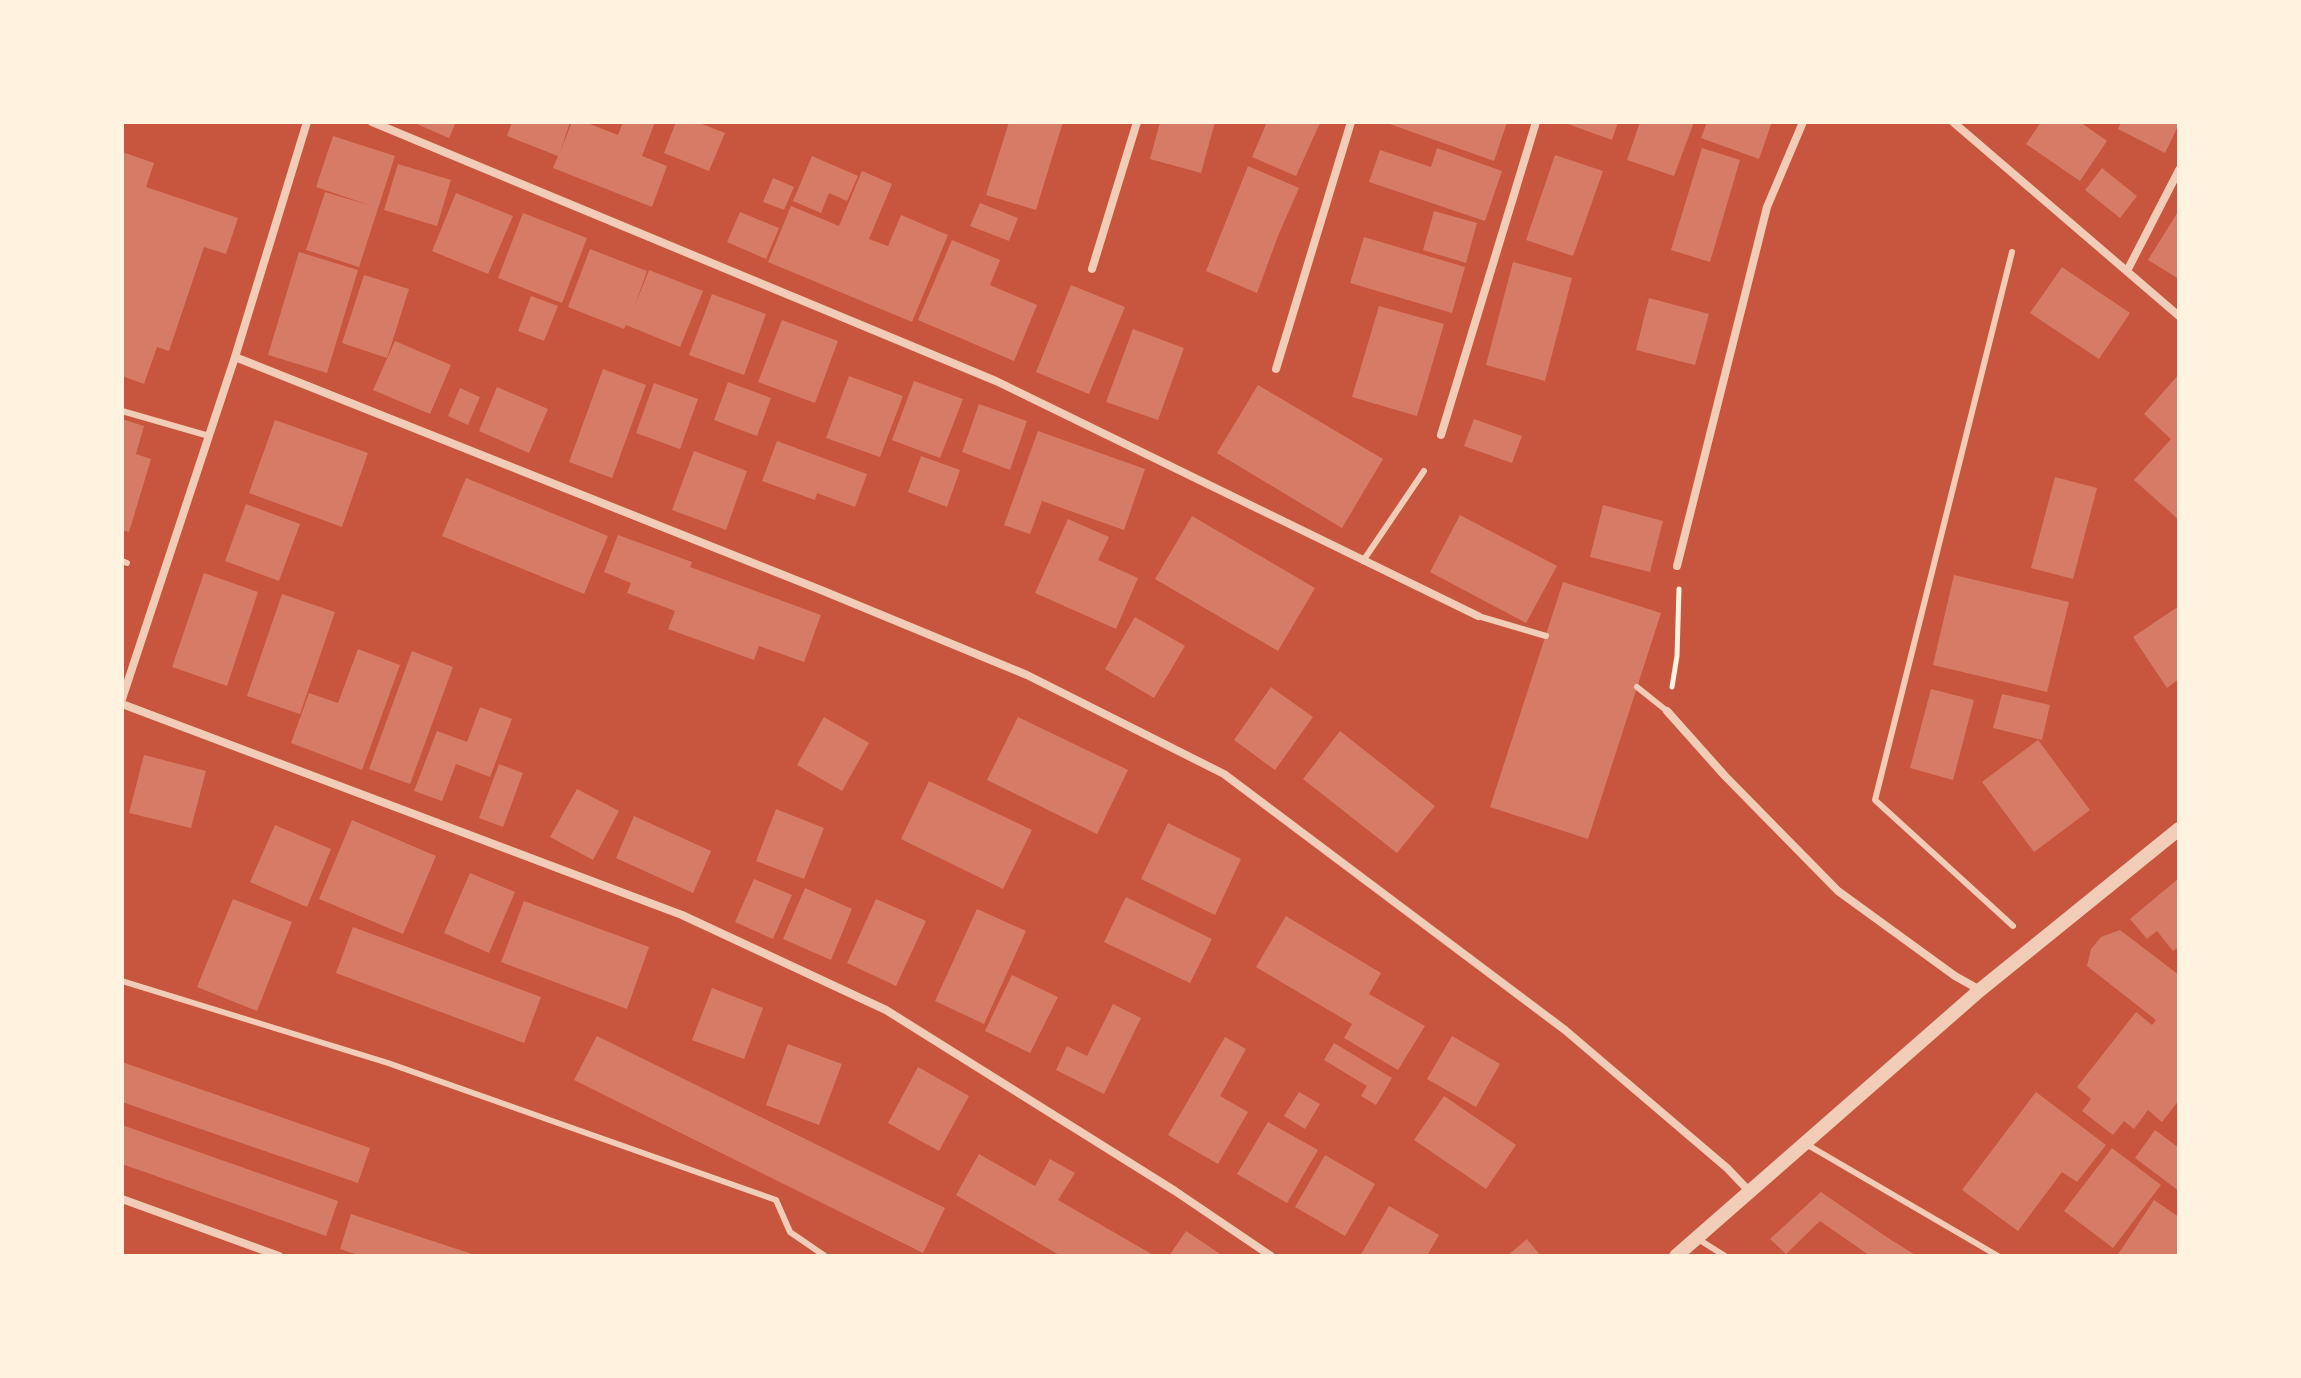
<!DOCTYPE html>
<html>
<head>
<meta charset="utf-8">
<style>
  body { margin:0 }
  #map { position:relative; width:2301px; height:1378px; overflow:hidden; background:#c8553d; font-family:"Fira Sans",sans-serif }
  canvas { display:block }
  .frame { position:absolute; inset:0; border:124px solid #fff3e0; pointer-events:none }
</style>
</head>
<body>
<div id="map">
<canvas width="2301" height="1378"></canvas>
<div class="frame"></div>
</div>
<script>
const ctx = document.querySelector('canvas').getContext('2d');
ctx.lineJoin = 'round';
function fillPath(path, color) {
  ctx.fillStyle = color;
  ctx.fill(path, 'evenodd');
}
function toPath(rows) {
  const path = new Path2D();
  for (const r of rows) {
    path.moveTo(r[0], r[1]);
    for (let i = 2; i < r.length; i += 2) path.lineTo(r[i], r[i + 1]);
  }
  return path;
}
function trace(path, color, width, dash) {
  ctx.strokeStyle = color;
  ctx.lineWidth = width;
  ctx.lineCap = dash ? 'butt' : 'round';
  ctx.setLineDash(dash || []);
  ctx.stroke(path);
}
fillPath(toPath([
  [412,122,456,122,449,138],
  [512,122,570,122,560,152,572,122,585,122,618,135,623,122,655,122,642,156,667,166,652,207,553,168,558,156,507,136],
  [676,122,697,122,725,133,709,171,664,153],
  [1009,122,1063,122,1036,210,986,195],
  [1160,122,1215,122,1201,173,1150,159],
  [1267,122,1320,123,1296,176,1252,157],
  [1384,122,1507,122,1494,161],
  [1562,122,1618,122,1612,140],
  [1640,122,1694,122,1674,176,1627,160],
  [1707,122,1772,122,1759,159,1701,138],
  [2041,122,2080,122,2107,141,2080,181,2026,144],
  [2121,122,2179,122,2179,124,2165,153,2118,129],
  [333,136,395,156,359,267,306,250,325,192,372,206,316,187],
  [1437,148,1502,171,1485,221,1369,182,1380,150,1431,167],
  [1702,148,1740,160,1710,262,1671,250],
  [122,152,154,163,146,187,238,218,226,254,204,247,169,351,157,347,144,384,122,376],
  [1555,155,1603,171,1573,256,1526,240],
  [812,156,858,176,847,201,829,193,821,213,793,201],
  [398,164,451,180,437,226,384,210],
  [1248,166,1299,188,1278,236,1257,293,1206,271],
  [2102,168,2137,196,2120,218,2085,190],
  [862,171,892,184,869,239,888,246,901,215,948,235,912,322,768,262,791,206,839,226],
  [773,178,794,187,784,210,763,202],
  [456,193,513,216,488,274,432,251],
  [980,203,1018,218,1009,241,970,226],
  [2179,210,2179,279,2148,260],
  [1434,211,1477,223,1466,263,1423,250],
  [740,212,779,228,766,259,727,242],
  [523,213,587,238,562,303,498,278],
  [1364,237,1465,267,1452,313,1350,283],
  [952,240,1000,260,990,285,1037,305,1014,361,918,320],
  [590,249,647,271,634,308,649,270,703,291,680,347,626,325,624,329,568,307],
  [299,252,358,270,327,373,268,355],
  [1513,262,1572,278,1545,381,1486,365],
  [2062,267,2130,313,2099,359,2030,313],
  [364,275,409,289,387,358,342,343],
  [1071,285,1125,307,1089,394,1036,372],
  [712,294,766,314,744,375,689,355],
  [531,296,558,306,544,341,518,331],
  [1649,298,1709,314,1695,365,1636,350],
  [1379,306,1444,324,1417,416,1352,397],
  [782,320,838,341,815,403,758,382],
  [1133,329,1184,348,1158,420,1106,402],
  [395,341,451,365,430,414,373,390],
  [603,369,646,385,612,478,569,462],
  [2179,374,2179,520,2134,480,2171,439,2144,414],
  [849,376,903,396,880,457,826,438],
  [914,381,963,399,940,458,892,440],
  [728,382,771,398,757,436,714,420],
  [654,383,698,399,680,449,636,433],
  [1258,385,1383,459,1342,528,1217,453],
  [497,387,548,409,529,453,479,431],
  [460,388,480,397,468,425,448,416],
  [979,404,1027,421,1010,470,962,452],
  [122,419,144,426,136,454,151,459,129,532,122,530],
  [1474,419,1522,436,1512,463,1464,446],
  [275,420,368,453,342,527,249,493],
  [1038,431,1145,469,1124,530,1042,501,1030,534,1004,525],
  [777,441,867,474,855,507,817,493,815,500,762,481],
  [694,451,747,471,726,530,672,510],
  [921,456,960,470,947,507,908,492],
  [2055,477,2097,488,2073,579,2031,568],
  [466,478,608,536,584,594,442,536],
  [246,504,300,524,279,581,225,561],
  [1603,505,1663,521,1650,572,1590,557],
  [1460,515,1557,566,1526,623,1430,572],
  [1192,516,1315,588,1278,651,1155,579],
  [1068,519,1109,537,1098,560,1138,578,1116,629,1035,593],
  [618,535,692,562,690,567,821,615,804,662,759,646,754,660,668,629,675,611,627,593,631,583,604,572],
  [204,573,258,592,227,686,172,667],
  [1954,575,2069,602,2047,692,1933,665],
  [1563,582,1661,613,1588,839,1490,807],
  [282,594,335,612,300,714,247,696],
  [2179,606,2179,679,2167,688,2133,637],
  [1135,617,1185,646,1154,698,1105,669],
  [358,649,400,665,362,770,291,743,309,693,338,703],
  [412,651,453,667,410,784,369,769],
  [1271,687,1313,717,1275,770,1234,740],
  [1931,689,1974,700,1953,780,1910,768],
  [2002,694,2050,705,2042,740,1993,728],
  [480,707,512,719,490,777,456,764,442,801,414,791,437,731,467,742],
  [824,717,869,743,842,791,797,765],
  [1018,717,1128,770,1097,834,987,780],
  [1340,731,1435,806,1397,853,1303,779],
  [2038,740,2090,810,2034,852,1982,782],
  [144,755,206,771,191,828,129,813],
  [499,764,523,773,503,827,479,818],
  [929,781,1032,830,1003,889,901,839],
  [577,789,619,811,593,860,550,837],
  [776,809,824,828,804,879,756,861],
  [634,816,711,851,693,893,616,858],
  [352,820,436,856,403,934,319,899],
  [1168,823,1241,859,1215,915,1141,879],
  [275,825,331,849,307,907,250,882],
  [470,873,515,892,489,953,444,933],
  [2179,878,2179,947,2173,951,2157,931,2147,939,2130,919],
  [754,879,792,895,773,939,735,922],
  [805,888,852,909,831,960,783,939],
  [1126,897,1212,939,1190,983,1104,942],
  [233,899,292,922,257,1011,197,987],
  [876,899,926,921,896,986,847,963],
  [524,901,649,947,627,1009,501,962],
  [977,909,1026,931,984,1024,935,1001],
  [1286,916,1381,973,1369,994,1425,1026,1398,1070,1344,1038,1352,1024,1256,967],
  [353,927,541,997,524,1043,336,973],
  [2120,930,2179,975,2179,1100,2162,1122,2148,1110,2134,1129,2124,1121,2113,1135,2082,1111,2091,1099,2077,1087,2136,1012,2152,1025,2156,1020,2087,966,2091,949,2101,937],
  [1012,975,1058,997,1030,1053,985,1031],
  [712,988,763,1008,744,1059,692,1040],
  [1113,1004,1141,1018,1104,1094,1056,1070,1067,1046,1087,1056],
  [597,1036,945,1208,923,1253,574,1080],
  [1452,1036,1500,1064,1476,1107,1427,1079],
  [1225,1037,1246,1049,1220,1096,1248,1112,1218,1164,1168,1135],
  [1334,1043,1392,1078,1376,1105,1361,1096,1367,1086,1324,1060],
  [788,1044,842,1064,819,1125,766,1105],
  [122,1062,370,1148,358,1183,122,1102],
  [918,1067,969,1096,939,1151,888,1123],
  [1299,1092,1320,1104,1305,1129,1284,1116],
  [2036,1092,2106,1145,2077,1182,2062,1172,2018,1231,1962,1190],
  [1444,1096,1516,1145,1486,1189,1414,1140],
  [1268,1122,1318,1150,1287,1203,1237,1174],
  [122,1125,338,1201,326,1236,122,1164],
  [2155,1130,2179,1148,2179,1191,2135,1158],
  [2112,1148,2161,1185,2113,1248,2064,1211],
  [979,1154,1035,1186,1050,1159,1075,1173,1058,1200,1155,1256,1061,1256,956,1195],
  [1325,1155,1375,1184,1345,1236,1295,1207],
  [1821,1192,1888,1238,1917,1256,1870,1256,1820,1221,1786,1254,1770,1239],
  [2154,1200,2179,1217,2179,1256,2117,1256],
  [1389,1206,1439,1235,1427,1256,1360,1256],
  [351,1214,475,1255,475,1256,361,1256,340,1249],
  [1186,1231,1223,1256,1169,1256],
  [1527,1239,1541,1256,1507,1256]
]), '#d67c66');
trace(toPath([
  [1672,687,1677,656,1679,589]
]), '#fff3e0', 5);
trace(toPath([
  [2012,252,1875,800,2013,926],
  [122,411,209,436],
  [122,561,127,563],
  [1363,561,1424,471],
  [1478,616,1546,636],
  [1637,687,1667,711],
  [122,981,388,1063,776,1200,790,1232,825,1256],
  [1806,1144,1998,1256],
  [1698,1239,1725,1256]
]), '#f1ccb7', 6);
trace(toPath([
  [372,122,996,381,1478,616],
  [1953,122,2179,316],
  [1092,269,1137,122],
  [2127,271,2179,170],
  [235,357,821,590,1027,675,1224,774,1565,1030,1727,1168,1750,1192],
  [1276,369,1351,122],
  [1441,435,1536,122],
  [1677,566,1767,207,1803,122],
  [122,699,235,357,307,122],
  [122,704,682,915,886,1010,1175,1191,1271,1256],
  [1667,711,1725,776,1838,891,1955,976,1980,990],
  [122,1199,279,1256]
]), '#f1ccb7', 8);
trace(toPath([
  [1676,1256,1980,990,2179,829]
]), '#f1ccb7', 14);
</script>
</body>
</html>
